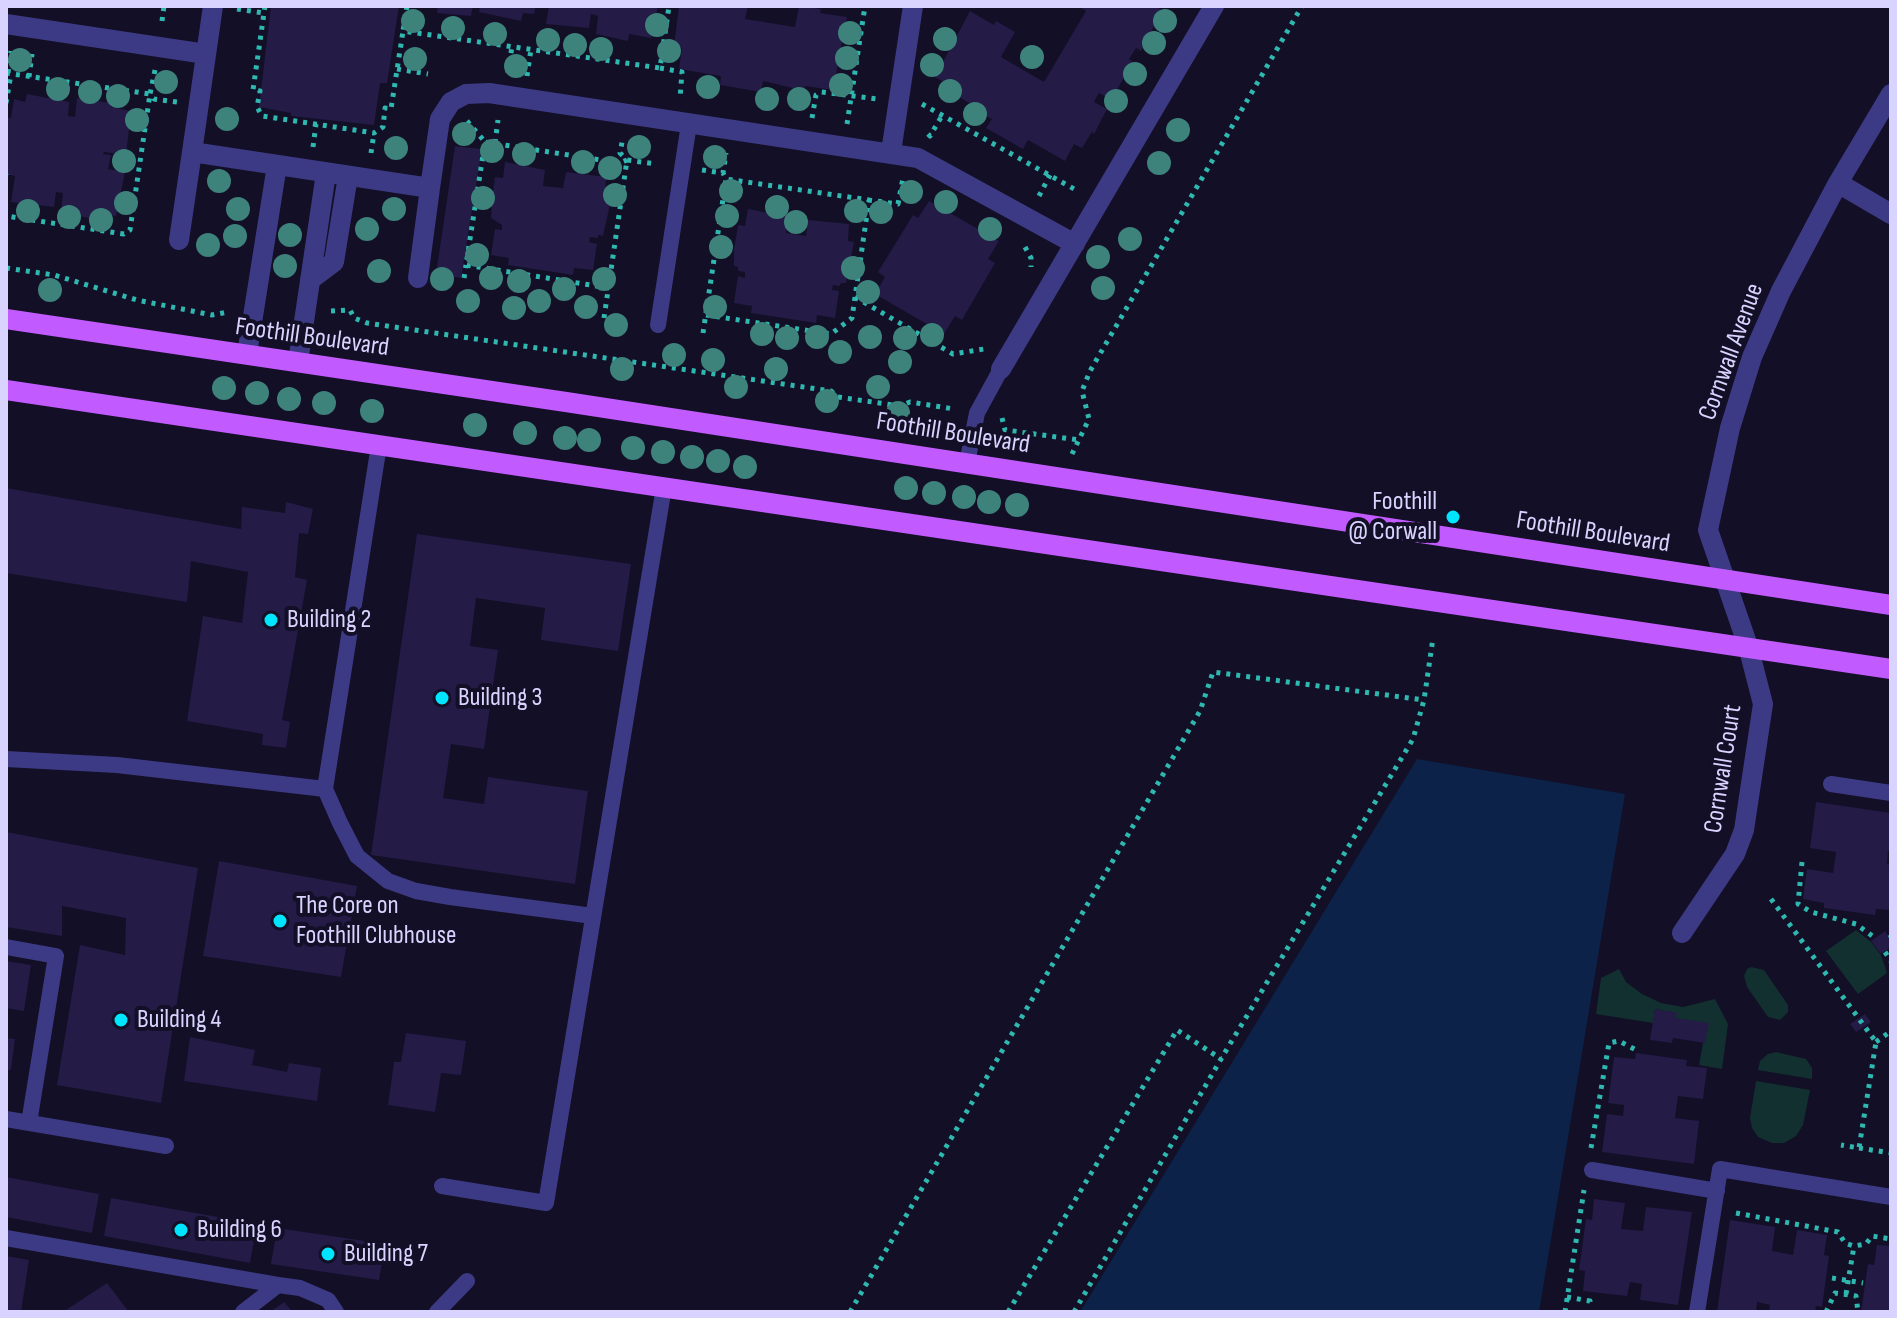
<!DOCTYPE html>
<html>
<head>
<meta charset="utf-8">
<style>
  body { margin:0 }
  #map { position:relative; width:1897px; height:1318px; overflow:hidden; background:#130f26; font-family:"Sofia Sans Condensed",sans-serif }
  canvas { display:block }
  .frame { position:absolute; inset:0; border:8px solid #d9d4ff; pointer-events:none }
</style>
</head>
<body>
<div id="map">
<canvas width="1897" height="1318"></canvas>
<div class="frame"></div>
</div>
<script>
const ctx = document.querySelector('canvas').getContext('2d');
ctx.lineJoin = 'round';
function fillPath(path, color) {
  ctx.fillStyle = color;
  ctx.fill(path, 'evenodd');
}
function toPath(rows) {
  const path = new Path2D();
  for (const r of rows) {
    path.moveTo(r[0], r[1]);
    for (let i = 2; i < r.length; i += 2) path.lineTo(r[i], r[i + 1]);
  }
  return path;
}
function trace(path, color, width, dash) {
  ctx.strokeStyle = color;
  ctx.lineWidth = width;
  ctx.lineCap = dash ? 'butt' : 'round';
  ctx.setLineDash(dash || []);
  ctx.stroke(path);
}
function label(font, color, halo, rows, align = 'center') {
  ctx.font = font + ' "Sofia Sans Condensed",sans-serif';
  ctx.lineWidth = 8;
  ctx.setLineDash([]);
  ctx.textBaseline = 'middle';
  ctx.strokeStyle = halo;
  ctx.fillStyle = color;
  for (const [text, x, y, turn = 0] of rows) {
    ctx.save();
    ctx.translate(x, y);
    ctx.rotate((+turn || 0) * Math.PI / 180);
    ctx.textAlign = isNaN(turn) ? turn : align;
    if (halo) ctx.strokeText(text, 0, 0);
    ctx.fillText(text, 0, 0);
    ctx.restore();
  }
}
fillPath(toPath([
  [1856,930,1871,942,1881,955,1887,973,1858,994,1826,951],
  [1751,967,1764,970,1788,1005,1788,1012,1780,1020,1768,1017,1747,987,1744,976,1747,969],
  [1619,969,1626,982,1642,994,1661,1003,1683,1007,1715,999,1728,1024,1722,1069,1699,1065,1703,1043,1705,1043,1676,1018,1676,1013,1655,1009,1653,1023,1596,1014,1601,978],
  [1776,1052,1806,1059,1812,1068,1812,1079,1758,1070,1760,1061,1768,1054],
  [1756,1081,1810,1090,1803,1125,1796,1136,1784,1143,1772,1143,1758,1137,1752,1128,1750,1118]
]), '#12302f');
fillPath(toPath([
  [1417,759,1625,794,1539,1312,1080,1312]
]), '#0c2248');
fillPath(toPath([
  [271,6,399,6,387,83,380,83,374,125,291,116,291,113,259,107],
  [438,6,473,6,471,16,437,13],
  [480,6,536,6,534,14,523,13,521,21,479,12],
  [549,6,658,6,651,38,629,34,628,41,596,34,598,16,591,14,589,28,546,24],
  [679,6,748,6,745,19,795,27,799,6,821,9,820,13,847,17,833,90,805,86,805,91,763,81,761,92,720,85,721,76,679,69,682,48,674,46],
  [1078,6,1156,6,1162,11,1141,51,1136,48,1129,59,1133,62,1111,100,1099,93,1094,102,1107,109,1094,134,1092,132,1082,148,1074,144,1065,161,1028,140,1023,149,986,128,992,119,969,107,971,104,956,95,959,91,935,77,970,11,994,25,996,21,1015,32,1001,57,1044,82,1086,11],
  [27,94,69,102,68,116,75,117,77,98,111,103,111,107,131,111,126,155,104,152,103,154,111,155,108,169,125,172,116,216,94,213,93,219,61,212,63,193,56,192,54,207,11,202,15,176,6,174,6,117,11,118,14,99,25,102],
  [455,146,480,149,481,154,461,278,436,274],
  [505,162,545,170,543,186,563,188,566,172,606,177,605,193,612,195,603,236,598,235,598,238,590,237,589,242,597,244,593,270,574,268,573,275,508,265,509,258,491,255,495,229,502,230,502,225,491,218,492,201,495,177,503,178],
  [929,201,999,241,988,259,995,263,962,320,955,316,944,334,875,294,885,277,878,272,913,215,918,218],
  [748,209,788,217,786,233,806,236,808,220,849,224,848,241,854,242,846,283,841,283,840,286,833,285,832,290,839,291,835,318,817,315,816,323,751,313,752,306,734,303,738,276,745,278,745,272,738,271,738,267,734,266,734,249,738,225,745,226],
  [6,488,241,529,242,507,285,513,286,502,313,509,308,534,299,533,295,577,307,580,282,720,290,722,286,748,262,745,263,734,187,721,203,616,242,623,248,572,191,561,187,602,6,573],
  [417,534,631,564,618,651,541,640,545,608,476,598,470,646,498,650,484,749,451,744,443,798,484,804,488,777,588,791,575,884,371,855],
  [1816,802,1891,813,1891,852,1888,851,1887,864,1891,865,1891,910,1876,909,1875,915,1824,908,1824,903,1803,899,1807,869,1833,873,1836,852,1810,848],
  [6,832,198,868,161,1103,57,1085,80,945,125,955,126,918,62,906,62,936,6,927],
  [219,861,357,886,341,977,203,956],
  [1885,931,1891,940,1891,947,1881,954,1871,941],
  [6,961,31,965,24,1011,6,1008],
  [1655,1009,1677,1013,1676,1018,1709,1023,1705,1043,1673,1038,1672,1043,1650,1040],
  [1865,1014,1871,1022,1856,1032,1850,1024],
  [406,1033,466,1041,461,1075,441,1073,435,1112,388,1105,394,1062,401,1062],
  [190,1037,255,1050,252,1065,287,1072,289,1063,321,1068,317,1101,184,1081],
  [6,1038,15,1039,11,1070,6,1070],
  [1636,1053,1687,1060,1686,1066,1707,1068,1703,1099,1678,1096,1675,1118,1699,1121,1694,1164,1602,1152,1607,1114,1623,1116,1624,1105,1608,1103,1614,1057,1635,1059],
  [6,1177,99,1194,92,1233,6,1217],
  [111,1198,257,1224,250,1263,104,1236],
  [1594,1199,1625,1203,1621,1229,1643,1231,1646,1207,1692,1212,1678,1305,1640,1300,1642,1284,1630,1282,1627,1296,1583,1291,1585,1271,1579,1270,1586,1219,1592,1220],
  [1730,1220,1775,1227,1772,1251,1793,1255,1797,1230,1827,1235,1824,1255,1829,1256,1822,1307,1816,1306,1815,1312,1769,1312,1770,1305,1757,1302,1756,1312,1717,1312],
  [277,1228,385,1244,379,1280,271,1264],
  [1877,1245,1891,1246,1891,1312,1861,1312,1868,1264,1874,1265],
  [6,1256,29,1260,21,1312,6,1312],
  [107,1283,129,1312,63,1312],
  [284,1302,293,1312,270,1312]
]), '#241b47');
trace(toPath([
  [265,6,253,90,260,91,257,107,262,116,374,133,383,127,385,108,391,109,403,31],
  [407,6,403,31,660,68,669,6],
  [237,9,264,13],
  [162,21,164,6],
  [660,68,682,72,680,98],
  [397,69,428,74],
  [155,70,150,94,154,99,177,102],
  [6,73,150,94,130,230,124,234,6,216],
  [8,73,11,51],
  [508,73,512,46],
  [527,76,531,49],
  [29,77,32,54],
  [6,103,11,74],
  [922,104,1076,190],
  [812,118,816,95,821,92,877,99],
  [467,121,485,142],
  [847,124,865,6],
  [928,134,930,136,943,114],
  [495,143,498,120],
  [313,147,316,124],
  [371,153,374,133],
  [702,170,723,173,726,153],
  [6,175,6,174],
  [1039,196,1050,175],
  [868,200,898,204,903,178],
  [1025,247,1031,258,1031,267],
  [6,268,54,275,137,300,212,315,228,312],
  [464,278,466,265],
  [609,288,466,265,485,142,620,163,627,160,620,153,623,137],
  [855,297,953,354,984,349],
  [331,311,350,310,354,318,367,323,831,391,838,397,900,406,910,402,954,409],
  [706,315,831,334,852,318,869,200,726,179],
  [604,318,627,160,656,164],
  [703,333,726,179,723,173],
  [1002,418,1005,430,1079,440],
  [1072,454,1089,419,1082,391,1090,371,1302,6],
  [1802,862,1798,904,1811,912,1856,924,1875,938],
  [1771,899,1876,1042,1859,1148,1841,1145],
  [1889,938,1891,937],
  [1885,952,1891,961],
  [1876,1042,1891,1031],
  [1591,1148,1609,1043,1619,1041,1638,1051],
  [1859,1148,1891,1153],
  [1736,1213,1838,1232,1845,1243,1854,1246,1866,1244,1872,1236,1891,1239],
  [1832,1278,1863,1283],
  [1846,1294,1854,1246],
  [1567,1297,1590,1301,1589,1307],
  [850,1312,1200,711,1213,672,1424,700],
  [1008,1312,1177,1030,1221,1059],
  [1074,1312,1221,1059,1413,739,1424,700,1433,638],
  [1565,1312,1584,1190],
  [1826,1312,1835,1293,1856,1296,1858,1312]
]), '#2fb8b0', 5, [4, 6]);
trace(toPath([
  [658,325,689,124],
  [379,445,325,789,340,823,357,856,388,881,416,891,450,897,593,916],
  [967,463,977,413,1001,369],
  [6,759,117,765,325,789],
  [1831,784,1891,793],
  [6,947,56,956,29,1123],
  [6,1119,166,1146],
  [1592,1170,1717,1191],
  [442,1186,546,1203,664,487],
  [6,1238,278,1285],
  [243,1312,278,1285,300,1288,328,1300,336,1312],
  [437,1312,467,1281],
  [1697,1312,1720,1169,1891,1197]
]), '#3d3a85', 16);
trace(toPath([
  [213,6,192,152,430,188,440,119,451,102,466,94,489,93,918,158,1075,244],
  [6,24,206,54],
  [891,152,913,6],
  [1838,183,1891,214],
  [179,240,192,152],
  [418,278,430,188],
  [310,280,334,262,348,176],
  [247,354,277,165],
  [298,362,326,173],
  [1001,369,1214,6],
  [1682,933,1735,854,1744,830,1763,704,1748,646,1708,530,1730,428,1752,357,1781,291,1838,183,1891,94]
]), '#3d3a85', 20);
trace(toPath([
  [6,319,566,402,1891,605],
  [6,390,1891,669]
]), '#c25bff', 20);
ctx.fillStyle = '#3d827b';
for (const [x, y] of [
  [413,21],
  [1165,21],
  [657,25],
  [453,28],
  [850,33],
  [495,34],
  [945,39],
  [548,40],
  [1154,43],
  [575,45],
  [601,49],
  [669,51],
  [1032,57],
  [847,58],
  [415,59],
  [20,60],
  [932,65],
  [516,66],
  [1135,74],
  [166,82],
  [841,85],
  [708,87],
  [58,89],
  [950,91],
  [90,92],
  [118,96],
  [767,99],
  [799,99],
  [1116,101],
  [975,114],
  [227,119],
  [137,120],
  [1178,130],
  [464,134],
  [639,147],
  [396,148],
  [492,151],
  [524,154],
  [715,157],
  [124,161],
  [583,162],
  [1159,163],
  [610,168],
  [219,181],
  [731,191],
  [911,192],
  [615,195],
  [483,198],
  [946,202],
  [126,203],
  [777,207],
  [238,209],
  [394,209],
  [28,211],
  [856,211],
  [881,212],
  [727,216],
  [69,217],
  [101,220],
  [796,222],
  [367,229],
  [990,229],
  [290,235],
  [235,236],
  [1130,239],
  [208,245],
  [721,247],
  [477,255],
  [1098,257],
  [285,266],
  [853,268],
  [379,271],
  [491,278],
  [442,279],
  [604,279],
  [519,281],
  [1103,288],
  [564,289],
  [50,290],
  [868,292],
  [468,301],
  [539,301],
  [586,307],
  [715,307],
  [514,308],
  [616,325],
  [762,334],
  [932,335],
  [817,337],
  [870,337],
  [787,338],
  [905,338],
  [840,352],
  [674,355],
  [713,360],
  [900,362],
  [622,369],
  [776,369],
  [736,387],
  [878,387],
  [224,388],
  [257,393],
  [289,399],
  [827,401],
  [324,403],
  [372,411],
  [898,413],
  [475,425],
  [525,433],
  [565,438],
  [589,440],
  [633,448],
  [663,452],
  [692,457],
  [718,461],
  [745,467],
  [906,488],
  [934,493],
  [964,497],
  [989,502],
  [1017,505]
]) {
  ctx.beginPath();
  ctx.arc(x, y, 12, 0, 2 * Math.PI);
  ctx.fill();
}
for (const [x, y, r, color] of [
  [1453,517,8,"#00e5ff"],
  [271,620,8,"#00e5ff"],
  [442,698,8,"#00e5ff"],
  [280,921,8,"#00e5ff"],
  [121,1020,8,"#00e5ff"],
  [181,1230,8,"#00e5ff"],
  [328,1254,8,"#00e5ff"]
]) {
  const dot = new Path2D();
  dot.arc(x, y, r, 0, 2 * Math.PI);
  ctx.fillStyle = color;
  ctx.fill(dot);
  trace(dot, '#130f26', 3);
}
label('26px', '#d9d4ff', '#130f26', [
  ["Foothill Boulevard",312,338,8],
  ["Cornwall Avenue",1732,352,-70],
  ["Foothill Boulevard",953,434,9],
  ["Foothill Boulevard",1593,533,9],
  ["Cornwall Court",1724,769,-81]
]);
label('26px', '#d9d4ff', '#130f26', [
  ["Foothill",1437,502,"right"],
  ["@ Corwall",1437,532,"right"],
  ["Building 2",287,620],
  ["Building 3",458,698],
  ["The Core on",296,906],
  ["Foothill Clubhouse",296,936],
  ["Building 4",137,1020],
  ["Building 6",197,1230],
  ["Building 7",344,1254]
], 'left');
</script>
</body>
</html>
